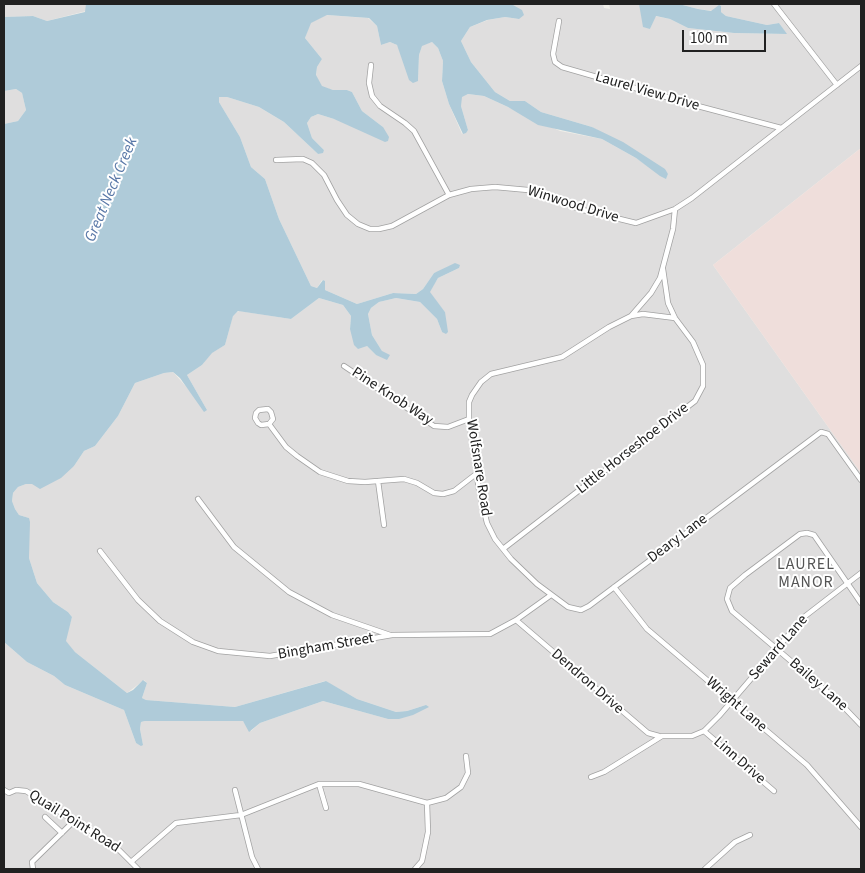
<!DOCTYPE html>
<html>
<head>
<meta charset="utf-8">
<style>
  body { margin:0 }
  #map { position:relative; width:865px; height:873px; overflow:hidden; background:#f0efe9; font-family:"Source Sans 3",sans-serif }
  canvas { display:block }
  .frame { position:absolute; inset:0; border:5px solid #212121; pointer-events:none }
  .scale { position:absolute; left:682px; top:30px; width:84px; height:22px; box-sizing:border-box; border:2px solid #212121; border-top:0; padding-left:6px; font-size:15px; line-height:18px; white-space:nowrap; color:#212121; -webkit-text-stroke:4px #fff; paint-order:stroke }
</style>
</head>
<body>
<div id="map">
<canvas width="865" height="873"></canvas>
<div class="frame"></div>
<div class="scale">100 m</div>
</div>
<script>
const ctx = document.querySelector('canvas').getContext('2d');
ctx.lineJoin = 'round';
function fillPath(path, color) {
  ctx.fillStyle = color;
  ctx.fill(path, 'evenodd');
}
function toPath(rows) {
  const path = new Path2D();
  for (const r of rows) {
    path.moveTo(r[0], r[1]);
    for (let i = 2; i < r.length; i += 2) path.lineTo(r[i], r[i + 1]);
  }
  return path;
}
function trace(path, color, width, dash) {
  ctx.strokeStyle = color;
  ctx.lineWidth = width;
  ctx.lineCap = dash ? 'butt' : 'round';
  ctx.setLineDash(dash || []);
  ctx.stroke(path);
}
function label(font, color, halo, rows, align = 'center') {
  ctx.font = font + ' "Source Sans 3",sans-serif';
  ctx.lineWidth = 4;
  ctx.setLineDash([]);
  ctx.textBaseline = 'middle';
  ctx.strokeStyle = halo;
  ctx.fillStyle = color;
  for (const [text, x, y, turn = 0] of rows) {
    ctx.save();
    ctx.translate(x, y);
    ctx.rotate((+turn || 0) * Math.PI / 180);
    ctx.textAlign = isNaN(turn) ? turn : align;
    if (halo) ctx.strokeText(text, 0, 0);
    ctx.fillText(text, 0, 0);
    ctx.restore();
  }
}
fillPath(toPath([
  [4,4,86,4,86,11,47,21,33,16,4,17],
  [483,4,603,4,604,8,610,9,609,4,639,4,650,29,655,16,670,19,688,28,734,33,786,34,779,23,767,25,726,16,721,12,698,9,679,4,861,4,861,148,713,265,861,473,861,869,4,869,4,642,27,662,54,676,65,685,124,710,136,743,143,745,140,729,141,722,145,721,243,721,251,731,260,723,323,701,388,719,426,705,407,711,396,712,357,699,325,681,235,707,146,700,142,698,147,683,144,680,127,693,75,652,65,641,72,617,68,612,53,602,37,583,29,558,29,518,19,515,15,509,12,501,13,493,18,487,26,484,32,484,74,466,84,451,95,446,118,416,135,383,164,373,173,372,207,410,187,375,202,365,211,353,225,345,233,315,239,311,291,319,319,298,343,305,351,316,350,329,376,355,382,351,372,335,368,314,371,308,379,302,396,298,420,302,437,319,442,332,445,312,429,292,438,278,459,268,434,273,423,289,416,294,393,293,357,304,325,290,325,281,322,280,317,288,311,286,279,219,265,179,251,167,240,137,219,102,219,97,227,97,259,107,284,122,318,154,324,150,312,138,307,123,311,117,318,114,334,119,383,127,362,111,352,92,347,90,333,90,322,87,316,76,317,67,322,59,305,38,310,23,326,15,368,18,377,26,381,45,390,42,397,45,418,81,419,55,422,45,432,42,438,48,443,61,442,81,449,104,462,134,468,130,461,106,461,97,468,94,484,96,560,131,602,139,636,158,666,178,668,174,592,127,541,112,525,101,510,101,495,92,471,62,461,41,470,27,488,20,505,17,519,19,492,5],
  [16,89,22,93,26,110,18,121,4,124,4,91]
]), '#dfdede');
fillPath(toPath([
  [861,148,861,473,713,265]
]), '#efdedb');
fillPath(toPath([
  [86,4,513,5,522,10,524,15,519,19,505,17,487,20,470,27,461,41,471,62,495,92,510,101,525,101,541,112,592,127,623,142,665,169,668,174,666,179,660,176,636,158,602,139,538,125,508,107,484,96,468,94,462,97,461,106,468,130,466,133,463,134,449,104,442,81,443,61,438,48,432,42,422,46,419,55,418,81,413,83,409,80,397,45,390,42,381,45,377,26,369,18,327,15,311,23,305,38,322,59,317,67,316,75,322,86,333,90,347,90,352,92,362,111,383,127,389,137,388,141,385,142,334,119,318,114,311,117,307,123,312,138,324,150,323,153,318,154,284,122,259,107,227,97,219,97,219,102,240,137,251,167,265,179,279,219,311,286,317,288,323,280,325,281,325,290,357,304,393,293,416,294,423,289,434,273,455,263,460,265,459,268,438,278,430,292,445,312,448,332,446,334,442,332,437,319,420,302,396,298,379,302,371,308,368,314,372,335,382,351,390,355,387,360,376,355,367,346,358,349,354,345,350,329,351,316,343,305,319,298,291,319,238,311,233,316,225,345,212,353,202,365,187,375,207,410,204,412,180,378,173,372,164,373,135,383,118,416,95,446,84,451,74,466,61,478,40,489,32,484,26,484,18,487,13,493,12,501,15,509,19,515,29,518,30,522,29,558,37,583,53,602,68,612,72,617,66,641,75,652,127,693,133,690,143,680,147,683,142,698,146,700,235,707,326,681,357,699,396,712,407,711,426,705,429,707,413,715,399,719,388,719,323,701,260,723,249,732,243,721,145,721,141,722,140,729,143,745,141,746,136,743,124,710,65,685,54,676,27,662,4,642,4,213,5,210,4,204,4,124,18,121,26,110,22,93,16,89,4,91,4,17,33,16,47,21,85,12],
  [639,4,679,4,698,9,711,11,719,5,721,6,721,12,726,16,767,25,779,23,787,34,734,33,688,28,670,19,656,16,650,29,643,27]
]), '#afcbd9');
const minor = toPath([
  [774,4,837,85],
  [559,21,553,54,555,62,562,67,694,105,781,128],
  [371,65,369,83,372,96,380,106,405,123,414,131,449,195],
  [276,160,303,159,312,163,324,175,337,200,347,215,358,224,370,229,379,229,392,226,449,195,471,189,495,187,528,190,551,197,579,209,636,223,675,209,692,198,861,66],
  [675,209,673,229,660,278,651,293,631,316,609,327,562,357,491,374,481,382,472,395,469,402,469,419,479,490,487,523,495,539,511,559,537,584,568,607,581,610,589,606,821,432,828,434,861,480],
  [631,316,643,314,675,318],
  [344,366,434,426,448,427,469,419],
  [269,424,273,419,271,412,268,409,259,410,256,413,255,418,258,423,261,425,269,424,286,447,297,456,320,472,348,481,365,482,404,479,417,483,434,493,443,494,454,491,476,474],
  [378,481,384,525],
  [198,499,234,547,289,592,332,615,390,635],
  [503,549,695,401,703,386,703,365,693,342,675,318,668,303,663,269],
  [100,551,138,600,160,621,193,642,218,651,270,656,392,635,490,634,516,620,551,595],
  [614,587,647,629,807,765,861,827],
  [861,603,814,535,807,533,800,534,745,575,730,588,727,599,732,611,838,701,861,725],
  [516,620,648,733,659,736],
  [704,731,774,791],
  [591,777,604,772,662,736,692,736,704,731,719,716,804,617,861,573],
  [319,784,326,808],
  [4,790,9,793,16,790,26,791,44,802,115,846,138,869],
  [235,790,252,857,258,869],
  [45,817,62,833],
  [131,862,176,823,241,815,319,784,359,784,427,803,446,798,461,787,468,773,466,756],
  [33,869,32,862,75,820],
  [415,869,422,861,428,832,427,803],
  [705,869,735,842,750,835]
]);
trace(minor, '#a2a2a2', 6);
trace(minor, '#fff', 4.5);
label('15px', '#212121', '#fff', [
  ["Laurel View Drive",647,92,16],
  ["Winwood Drive",573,205,17],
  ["Pine Knob Way",392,397,33],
  ["Little Horseshoe Drive",633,449,-38],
  ["Wolfsnare Road",478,468,81],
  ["Deary Lane",678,539,-37],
  ["Bingham Street",326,647,-10],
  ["Seward Lane",779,648,-49],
  ["Dendron Drive",587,682,41],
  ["Bailey Lane",818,685,41],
  ["Wright Lane",736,705,41],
  ["Linn Drive",739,761,41],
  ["Quail Point Road",74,822,32]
]);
label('italic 16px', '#5877a7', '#fff', [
  ["Great Neck Creek",112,190,-67]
]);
ctx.letterSpacing = '1px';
label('16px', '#545454', '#fff', [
  ["LAUREL",806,565],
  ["MANOR",806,583]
]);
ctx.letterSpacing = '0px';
</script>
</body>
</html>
